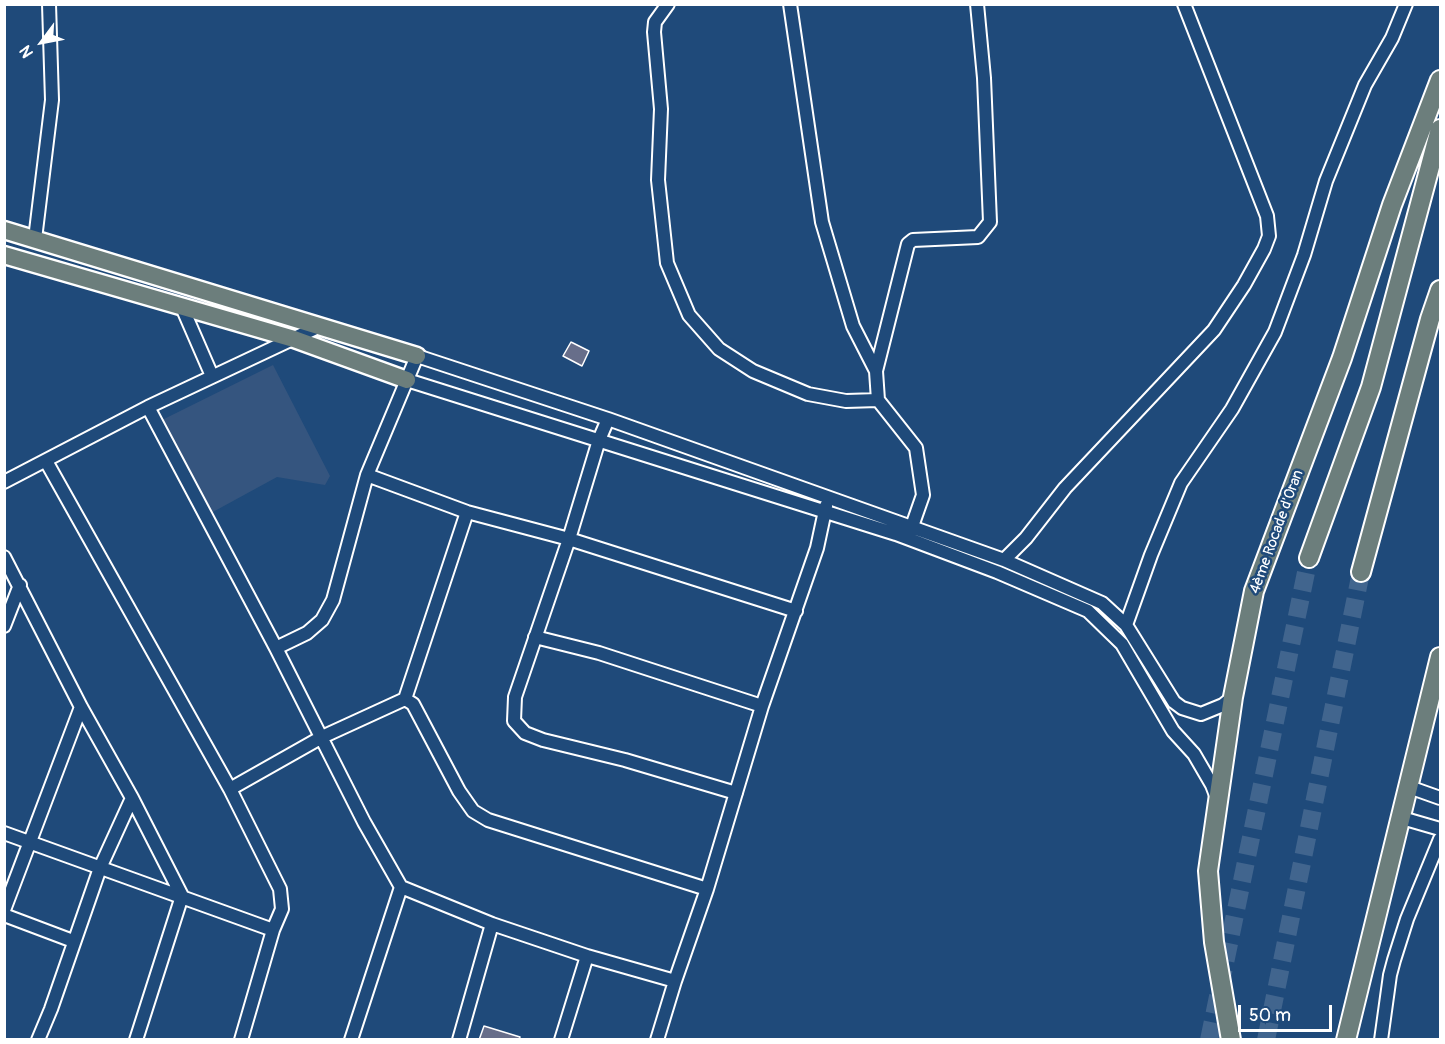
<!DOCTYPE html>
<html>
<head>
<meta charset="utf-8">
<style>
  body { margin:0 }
  #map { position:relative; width:1445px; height:1044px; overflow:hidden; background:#1f4a7a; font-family:Pangolin,sans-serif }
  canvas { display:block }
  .frame { position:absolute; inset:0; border:6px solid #fff; pointer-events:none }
  .north { position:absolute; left:12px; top:12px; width:60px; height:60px; -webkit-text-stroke:4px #1f4a7a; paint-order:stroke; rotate:238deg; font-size:16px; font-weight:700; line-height:24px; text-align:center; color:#fff }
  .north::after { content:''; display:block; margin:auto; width:21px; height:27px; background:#fff; clip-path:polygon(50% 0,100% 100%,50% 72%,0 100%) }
  .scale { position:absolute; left:1238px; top:1005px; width:94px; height:27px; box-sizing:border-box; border:3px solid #fff; border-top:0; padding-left:8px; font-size:18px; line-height:21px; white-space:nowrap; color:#fff; -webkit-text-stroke:4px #1f4a7a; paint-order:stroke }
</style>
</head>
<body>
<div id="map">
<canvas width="1445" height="1044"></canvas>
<div class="frame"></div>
<div class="north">N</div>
<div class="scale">50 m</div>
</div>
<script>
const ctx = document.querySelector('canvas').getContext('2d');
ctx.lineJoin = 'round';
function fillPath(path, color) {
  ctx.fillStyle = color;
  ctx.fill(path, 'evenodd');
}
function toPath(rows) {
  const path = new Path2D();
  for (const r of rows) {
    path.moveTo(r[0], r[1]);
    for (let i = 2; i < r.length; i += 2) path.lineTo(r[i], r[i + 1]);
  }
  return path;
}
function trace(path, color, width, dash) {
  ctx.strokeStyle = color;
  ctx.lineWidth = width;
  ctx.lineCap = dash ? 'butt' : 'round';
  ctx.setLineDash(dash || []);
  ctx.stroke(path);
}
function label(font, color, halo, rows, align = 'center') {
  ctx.font = font + ' Pangolin,sans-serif';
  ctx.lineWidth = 5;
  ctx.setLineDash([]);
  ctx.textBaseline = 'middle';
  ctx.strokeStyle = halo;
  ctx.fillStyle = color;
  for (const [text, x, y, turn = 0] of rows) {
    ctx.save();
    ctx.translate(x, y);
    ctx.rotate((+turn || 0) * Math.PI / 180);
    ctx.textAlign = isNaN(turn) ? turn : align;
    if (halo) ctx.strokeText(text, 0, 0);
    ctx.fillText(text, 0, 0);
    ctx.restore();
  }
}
fillPath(toPath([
  [273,365,330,476,325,485,277,477,211,513,162,420]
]), '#35557f');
const building = toPath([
  [571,342,589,351,582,366,563,356,571,342],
  [484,1026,520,1037,519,1040,479,1040,484,1026]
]);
fillPath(building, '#676e8a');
trace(building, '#fff', 1.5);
trace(toPath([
  [1209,1040,1309,558],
  [1266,1040,1361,572]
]), '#41658e', 18, [18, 9]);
const minor = toPath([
  [668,4,655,22,654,32,661,109,658,180,667,263,689,315,719,349,753,371,808,394,846,401,878,400],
  [790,4,822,222,853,326,876,371],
  [35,239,52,100,49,4],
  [182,307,212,376],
  [407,380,896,534,997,572,1088,611,1122,644,1173,731,1194,754,1212,785,1217,798],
  [148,407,276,648,364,822,401,887,492,924,587,956,675,981],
  [608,419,599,440,569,539,515,697,514,721,525,733,543,740,625,760,736,793],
  [46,461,230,789,280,889,282,909,273,930,241,1040],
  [367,475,467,512,569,539,796,611],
  [4,482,148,407,320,326],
  [467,512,405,699,413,704,459,791,473,811,488,820,707,889],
  [910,532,923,495,916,448,878,400,876,371,908,244,913,240,978,237,990,222,984,78,977,4],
  [4,557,81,707,132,798,182,896,136,1040],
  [1004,560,1026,538,1065,488,1214,330,1244,285,1264,249,1269,236,1267,216,1184,4],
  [1126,625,1151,555,1181,483,1232,409,1275,332,1304,255,1326,181,1365,85,1392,38,1406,4],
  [4,626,20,585],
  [535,637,599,653,762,706],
  [276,648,307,633,322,620,333,600,367,475,417,356,608,419,1004,560,1102,603,1126,625,1174,702,1182,708,1201,714,1223,705,1233,697],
  [1409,787,1440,798],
  [230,789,322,737,405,699],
  [1402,818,1440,829],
  [4,833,273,930],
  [4,910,81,707],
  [4,915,73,941],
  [38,1040,51,1009,100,868,132,798],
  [351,1040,401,887],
  [459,1040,492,924],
  [561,1040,587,956],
  [657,1040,675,981,707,889,762,706,817,548,826,506],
  [1381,1040,1390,975,1394,960,1407,919,1440,839]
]);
const major = toPath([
  [4,230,417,356],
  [4,255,294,339,407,380]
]);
const highway = toPath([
  [1309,558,1371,387,1440,129],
  [1361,572,1430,319,1440,290],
  [1231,1040,1214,942,1208,871,1233,697,1254,591,1342,358,1392,205,1440,80],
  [1346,1040,1440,657]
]);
trace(minor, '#fff', 16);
trace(major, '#fff', 21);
trace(highway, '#fff', 22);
trace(minor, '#1f4a7a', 12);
trace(major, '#6c7e7c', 16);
trace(highway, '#6c7e7c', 18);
label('15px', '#fff', '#1f4a7a', [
  ["4ème Rocade d'Oran",1277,532,-70]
]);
</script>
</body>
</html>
